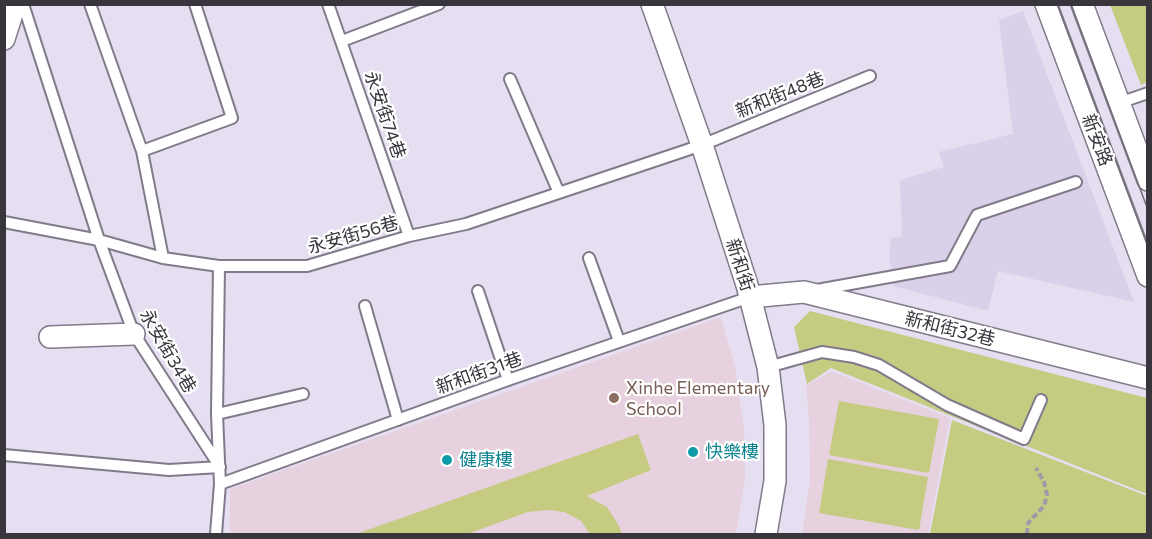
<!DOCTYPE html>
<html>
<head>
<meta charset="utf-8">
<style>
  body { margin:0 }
  #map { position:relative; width:1152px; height:539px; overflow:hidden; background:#e6def1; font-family:Commissioner,sans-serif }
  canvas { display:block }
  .frame { position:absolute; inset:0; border:6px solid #38353c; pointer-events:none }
</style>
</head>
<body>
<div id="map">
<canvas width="1152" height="539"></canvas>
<div class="frame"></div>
</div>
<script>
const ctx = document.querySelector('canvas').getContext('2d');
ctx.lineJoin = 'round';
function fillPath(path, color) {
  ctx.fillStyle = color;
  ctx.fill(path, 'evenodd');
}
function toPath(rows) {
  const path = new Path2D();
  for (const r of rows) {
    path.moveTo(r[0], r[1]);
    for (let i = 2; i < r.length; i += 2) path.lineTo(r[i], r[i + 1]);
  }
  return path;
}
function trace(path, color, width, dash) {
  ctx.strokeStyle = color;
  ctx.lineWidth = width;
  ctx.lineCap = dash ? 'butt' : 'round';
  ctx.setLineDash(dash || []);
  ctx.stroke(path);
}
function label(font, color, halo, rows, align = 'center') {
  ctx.font = font + ' Commissioner,"Noto Sans TC",sans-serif';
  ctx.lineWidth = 4.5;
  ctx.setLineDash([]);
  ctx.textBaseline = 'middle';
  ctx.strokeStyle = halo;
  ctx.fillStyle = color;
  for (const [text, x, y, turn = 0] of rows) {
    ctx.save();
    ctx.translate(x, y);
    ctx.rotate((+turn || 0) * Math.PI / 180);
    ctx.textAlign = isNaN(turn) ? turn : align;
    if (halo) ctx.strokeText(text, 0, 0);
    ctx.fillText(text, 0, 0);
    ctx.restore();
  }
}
fillPath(toPath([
  [1023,11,1134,302,998,271,988,311,893,286,889,257,891,238,902,237,900,180,944,167,939,152,1013,134,999,20]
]), '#dbd0e9');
fillPath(toPath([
  [721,317,735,367,744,429,745,479,736,534,230,534,230,489],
  [831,371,950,418,928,534,802,534,810,481,809,418,806,386]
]), '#e7d1de');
fillPath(toPath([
  [1110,5,1147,5,1147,82,1141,85],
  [810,311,1147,398,1147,494,831,368,807,384,794,327],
  [839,401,939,419,929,473,829,455],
  [952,420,1147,496,1147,534,930,534],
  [638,434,651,470,587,496,607,507,619,526,622,534,590,534,581,521,564,512,548,510,528,512,467,534,356,534],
  [828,459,928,477,919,530,819,513]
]), '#c6cb82');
const service = toPath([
  [23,4,99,240,134,334,220,467],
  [90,4,142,151],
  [328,4,409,236],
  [342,41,439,4],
  [510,79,559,193],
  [1119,103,1148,93],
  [4,222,99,240,163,258,219,266,307,266,409,236,466,224,702,145,870,76],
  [163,258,142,151,232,118,195,4],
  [589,258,619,341],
  [817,290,950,266,977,215,1076,182],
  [478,291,508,380],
  [365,306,398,420],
  [768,367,822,352,854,357,879,365,947,405,1024,439,1041,400],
  [217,414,303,394],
  [4,455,169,470,220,467],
  [220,484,508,380,750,297],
  [216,534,220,484,217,414,219,266]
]);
const minor = toPath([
  [652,4,702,145,747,285,768,367,775,425,775,481,766,534],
  [1046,4,1148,276],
  [1082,4,1148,180],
  [4,39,15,4],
  [750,297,804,292,1148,378],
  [50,337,134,334]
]);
trace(service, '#817a8a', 14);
trace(minor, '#817a8a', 24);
trace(toPath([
  [1027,534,1028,523,1044,506,1047,495,1044,482,1036,468]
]), '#9f99a8', 4, [6, 3]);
trace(service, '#fff', 10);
trace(minor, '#fff', 21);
trace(toPath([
  [1057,4,1148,247],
  [1071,4,1148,210]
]), '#6f6a75', 1.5);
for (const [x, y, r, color] of [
  [614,398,6,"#8d6e63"],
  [693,452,6,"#0f9aa8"],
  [447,460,6,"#0f9aa8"]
]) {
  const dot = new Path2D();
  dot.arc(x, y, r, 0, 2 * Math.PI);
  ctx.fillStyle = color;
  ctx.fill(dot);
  trace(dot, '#fff', 2);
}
label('18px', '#38353c', '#fff', [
  ["新和街48巷",780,95,-22],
  ["永安街74巷",385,115,71],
  ["新安路",1097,140,69],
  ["永安街56巷",353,235,-16],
  ["新和街",740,265,72],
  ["新和街32巷",950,329,14],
  ["永安街34巷",168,351,60],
  ["新和街31巷",479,373,-20]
]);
label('18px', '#785e54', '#fff', [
  ["Xinhe Elementary",626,388],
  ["School",626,409]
], 'left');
label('18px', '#0d838f', '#fff', [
  ["快樂樓",705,452],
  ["健康樓",459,460]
], 'left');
</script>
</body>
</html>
